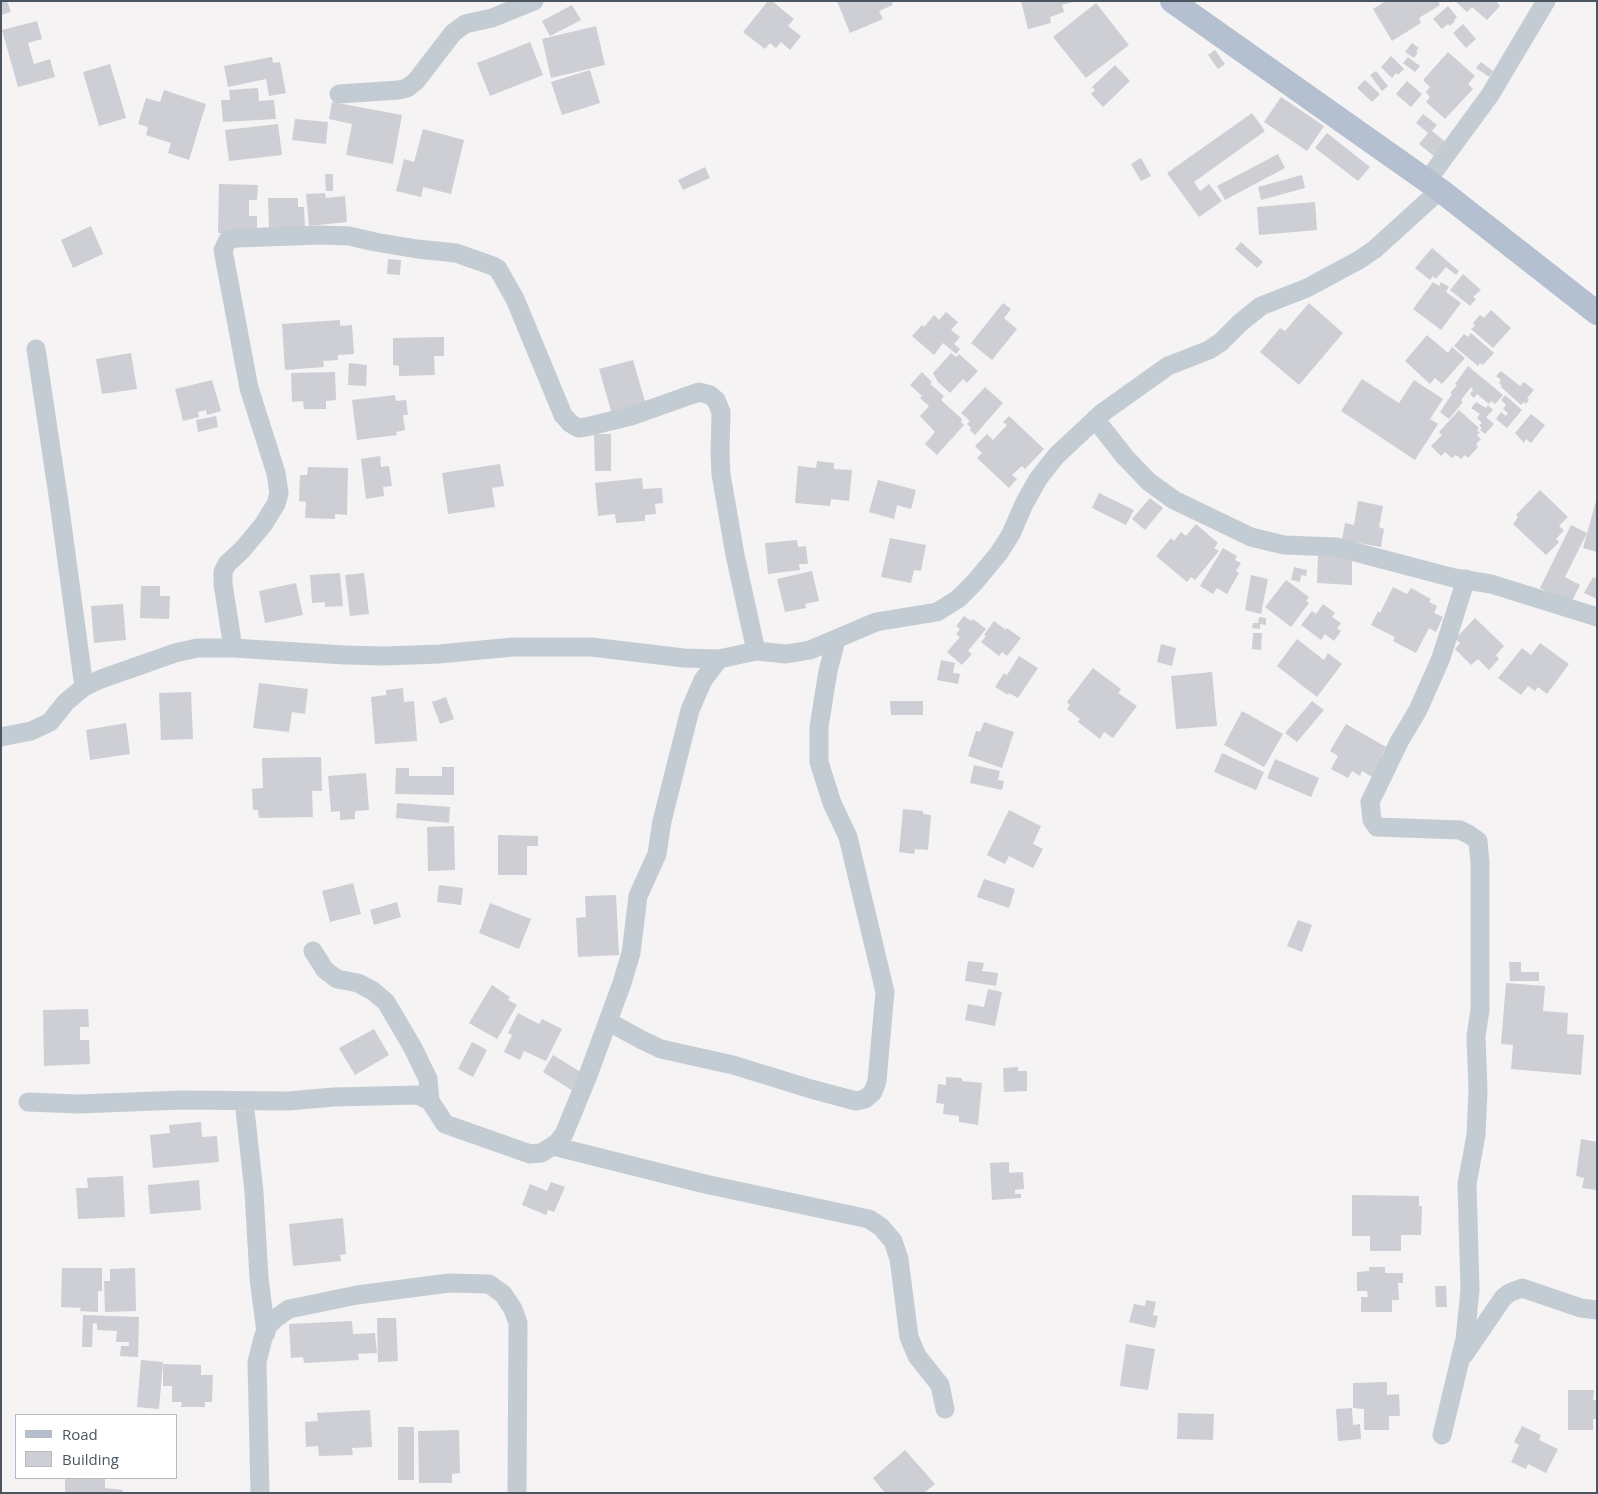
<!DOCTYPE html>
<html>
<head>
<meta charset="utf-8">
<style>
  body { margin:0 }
  #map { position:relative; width:1598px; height:1494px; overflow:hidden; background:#f5f3f3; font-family:"Open Sans",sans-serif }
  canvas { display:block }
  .frame { position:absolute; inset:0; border:2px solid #4b5560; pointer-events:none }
  .legend { position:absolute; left:15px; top:1414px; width:162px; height:65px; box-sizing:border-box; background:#fff; border:1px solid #b7bbbf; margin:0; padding:6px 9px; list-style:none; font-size:15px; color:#4b5560 }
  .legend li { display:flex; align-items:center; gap:10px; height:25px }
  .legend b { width:25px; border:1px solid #b7bbbf }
</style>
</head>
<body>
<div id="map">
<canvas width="1598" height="1494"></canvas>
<div class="frame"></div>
<ul class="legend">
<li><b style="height:6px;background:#b4c0cf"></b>Road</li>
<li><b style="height:14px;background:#cdcfd4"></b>Building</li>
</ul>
</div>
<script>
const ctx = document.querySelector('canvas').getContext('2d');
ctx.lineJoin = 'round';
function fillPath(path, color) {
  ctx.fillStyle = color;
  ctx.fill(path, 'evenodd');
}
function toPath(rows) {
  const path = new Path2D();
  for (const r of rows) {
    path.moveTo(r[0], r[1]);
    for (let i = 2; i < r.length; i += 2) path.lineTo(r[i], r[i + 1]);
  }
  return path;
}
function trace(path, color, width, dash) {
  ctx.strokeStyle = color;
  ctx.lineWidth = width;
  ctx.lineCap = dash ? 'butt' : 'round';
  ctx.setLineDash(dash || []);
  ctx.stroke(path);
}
fillPath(toPath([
  [1,1,7,1,11,12,1,15],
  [768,1,772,1,794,19,788,26,801,36,790,50,781,42,776,48,770,43,765,49,743,32],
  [837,1,891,1,893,5,879,11,883,19,850,33],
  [1021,1,1073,1,1073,2,1062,5,1064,12,1050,17,1051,23,1028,29],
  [1386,1,1438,1,1440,5,1419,18,1421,23,1392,41,1373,9],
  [1455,1,1496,1,1500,6,1487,20,1472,7,1467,12],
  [1096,3,1129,45,1086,78,1053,37],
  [572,5,581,20,550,36,542,21],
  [1448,6,1457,17,1454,20,1455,21,1450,26,1448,24,1442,29,1433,19],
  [37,21,42,39,28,43,34,64,50,59,55,77,18,87,2,30],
  [1463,24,1476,39,1466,48,1453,33],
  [596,26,605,65,551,78,542,39],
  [530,42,543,75,490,96,477,63],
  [1412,43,1419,48,1416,51,1418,52,1414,58,1405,52],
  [1215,50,1225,64,1218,69,1208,55],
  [1448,52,1475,76,1468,84,1473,89,1445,119,1426,102,1430,97,1426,92,1430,87,1423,80],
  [1391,56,1404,69,1398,75,1396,73,1392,78,1381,67],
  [272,57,273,63,280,62,286,93,269,96,266,79,228,87,224,66],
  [1408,57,1420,66,1415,72,1403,63],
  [1481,62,1493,71,1489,77,1476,68],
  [110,64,126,118,99,126,83,72],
  [1115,65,1130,81,1103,107,1091,94,1095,90,1092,87],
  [590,70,600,103,562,115,551,82],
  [1376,71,1388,86,1382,91,1370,75],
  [1365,80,1380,94,1372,102,1357,88],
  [1407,81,1422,94,1411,107,1396,94],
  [258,88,259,101,274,100,276,119,223,122,221,100,230,100,229,90],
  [164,90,206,104,189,160,168,153,171,143,146,135,148,127,138,124,146,98,160,102],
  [1281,97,1324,126,1307,151,1264,122],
  [332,102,402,115,393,164,346,155,352,124,329,119],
  [1252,113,1265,131,1194,182,1200,191,1209,184,1222,201,1199,217,1167,173],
  [1423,114,1437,125,1432,131,1447,143,1435,157,1419,144,1428,133,1416,123],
  [295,119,328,122,326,144,292,140],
  [278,124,282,155,229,161,225,130],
  [423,129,464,140,451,194,423,187,421,197,396,191,404,159,414,162],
  [1327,133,1370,167,1358,181,1315,148],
  [1278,154,1285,168,1225,200,1217,186],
  [1141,158,1151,176,1141,181,1131,164],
  [705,167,710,178,683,190,678,180],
  [325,174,333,174,333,191,326,191],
  [1302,175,1305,188,1261,200,1258,187],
  [219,184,258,185,257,200,249,200,249,216,257,216,257,234,218,233],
  [325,193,326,198,345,196,347,222,309,226,306,194],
  [268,198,298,198,298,207,304,207,305,228,269,229],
  [1315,202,1317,230,1259,235,1257,207],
  [91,226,103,254,73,268,61,240],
  [1241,242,1263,262,1257,268,1235,249],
  [1432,248,1459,271,1456,275,1446,267,1436,279,1433,276,1430,280,1415,268],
  [388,259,401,260,400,275,387,274],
  [1463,274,1481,290,1473,297,1476,299,1470,306,1450,290],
  [1433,282,1439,286,1441,282,1449,287,1446,292,1461,303,1441,330,1413,309],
  [1003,303,1011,309,1004,318,1017,329,992,360,971,343],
  [1309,303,1343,333,1299,385,1260,352,1280,328,1285,331],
  [1491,310,1511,328,1493,348,1471,329,1475,326,1473,323,1480,315,1484,318],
  [946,312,958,322,951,330,960,337,954,344,960,349,956,354,943,343,934,355,912,336,922,325,924,327,934,315,939,320],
  [340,320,340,326,352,325,354,354,338,355,338,360,323,361,324,367,285,370,282,324],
  [1471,333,1494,353,1483,365,1480,363,1478,366,1454,346,1464,334,1468,337],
  [1427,335,1448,353,1452,347,1465,358,1442,384,1435,378,1430,384,1405,361],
  [444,337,444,356,434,356,435,375,399,376,399,366,393,365,393,338],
  [131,353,137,389,102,394,96,359],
  [951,353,956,357,959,354,978,371,967,383,963,379,950,393,938,382,933,373],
  [633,360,646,405,612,414,599,369],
  [349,363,367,365,366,386,348,385],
  [1468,366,1503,395,1495,404,1491,401,1489,404,1477,394,1474,398,1470,394,1473,390,1471,387,1461,400,1463,402,1449,419,1440,412,1452,394,1450,393,1457,385,1455,384],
  [1501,371,1520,386,1524,382,1534,390,1527,398,1529,400,1526,404,1524,402,1521,405,1501,387,1502,386,1499,383,1501,380,1496,376],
  [335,372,336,400,326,401,326,409,304,409,303,401,292,402,291,373],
  [922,372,932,382,930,384,944,396,941,400,962,419,961,422,964,425,937,455,925,444,935,432,920,416,929,406,920,398,922,396,910,385],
  [1362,379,1399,403,1414,380,1443,399,1430,419,1438,424,1415,460,1341,411],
  [212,380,221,411,207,415,206,410,198,412,199,417,183,421,175,389],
  [985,387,1003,403,975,435,970,430,971,428,967,424,970,421,961,413],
  [395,395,396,401,406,400,408,415,403,415,405,430,396,432,397,435,357,440,352,400],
  [1505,395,1522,410,1507,428,1496,419,1501,412,1506,416,1508,413,1503,409,1506,405,1501,400],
  [1476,402,1486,408,1488,405,1493,410,1486,417,1494,424,1485,434,1480,430,1482,428,1479,425,1482,423,1477,418,1480,414,1471,408],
  [1459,410,1479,428,1477,430,1480,433,1477,435,1481,439,1476,444,1478,447,1468,458,1465,455,1461,459,1456,455,1452,458,1445,452,1441,456,1431,446,1442,435,1439,432],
  [1531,414,1545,425,1531,443,1526,439,1524,443,1515,433],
  [216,416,218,427,198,432,196,420],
  [1009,416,1044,449,1025,469,1022,466,1012,475,1017,479,1009,488,977,458,982,453,975,446,987,434,993,440,1007,425,1003,422],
  [594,434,611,434,611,471,595,471],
  [380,456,381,467,389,466,392,486,383,487,384,496,366,499,361,459],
  [817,461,834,463,834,469,852,470,849,501,831,499,830,506,795,503,798,466,816,468],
  [500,464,504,486,492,488,495,507,448,514,442,473],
  [308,467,348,468,347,515,335,514,335,519,305,518,306,502,299,501,300,475,307,475],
  [642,478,643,489,662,488,663,503,655,504,656,514,645,515,645,521,616,523,615,514,598,516,595,483],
  [878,480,916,490,911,509,897,505,894,519,869,512],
  [1540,490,1568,517,1559,526,1564,530,1556,539,1559,542,1546,555,1513,524,1518,517,1516,515],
  [1099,493,1134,510,1126,525,1092,508],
  [1150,498,1163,508,1145,530,1132,519],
  [1358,501,1383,506,1379,527,1384,529,1381,547,1342,540,1345,523,1354,525],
  [1596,501,1597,501,1597,552,1583,548],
  [1196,524,1218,543,1214,548,1219,551,1195,580,1191,577,1187,582,1156,556,1171,538,1174,541,1181,532,1186,536],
  [1571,525,1587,533,1565,577,1580,585,1571,603,1540,588],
  [890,538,926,545,921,571,914,570,911,583,881,577],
  [797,540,798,547,806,546,808,564,799,564,800,570,768,574,765,543],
  [1223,548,1237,556,1235,560,1241,563,1236,571,1239,573,1227,594,1217,588,1213,594,1200,586],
  [1318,555,1352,556,1352,585,1317,583],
  [1294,567,1307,570,1306,576,1301,575,1300,582,1291,580],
  [812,571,819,601,805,604,806,608,785,612,777,579],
  [340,573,343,606,325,607,325,602,312,603,310,575],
  [364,573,369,614,350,616,345,575],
  [1251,575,1268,579,1261,614,1245,610],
  [1593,577,1597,579,1597,599,1584,593],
  [1286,580,1309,597,1306,601,1309,603,1291,627,1265,607],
  [296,583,303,615,265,623,259,591],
  [141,586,160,586,160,596,170,596,169,619,140,618],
  [1393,587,1407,594,1411,588,1431,599,1429,602,1437,606,1434,613,1443,617,1436,632,1429,628,1416,653,1393,641,1395,637,1371,625,1378,611,1380,613],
  [123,604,126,640,94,643,91,606],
  [1323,604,1335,613,1332,617,1341,623,1337,628,1341,631,1334,641,1325,634,1321,640,1301,625,1312,611,1316,614],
  [964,616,971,621,973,619,986,629,968,651,972,654,962,665,947,652,960,637,956,634,960,629,956,626],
  [1259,617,1266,618,1266,625,1260,624,1260,629,1252,628,1253,623,1258,623],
  [1475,618,1504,646,1496,655,1499,659,1489,670,1478,659,1471,665,1455,649,1460,643,1455,639],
  [994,621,1006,630,1007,628,1021,638,1007,656,1002,652,999,656,981,642,986,636,984,635],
  [1253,633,1262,633,1261,650,1252,649],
  [1297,639,1324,660,1328,653,1342,664,1317,697,1277,666],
  [1540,643,1569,664,1547,694,1538,687,1535,691,1528,686,1521,695,1498,678,1522,648,1531,655],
  [1161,644,1176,648,1172,666,1157,662],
  [1019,656,1038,668,1018,698,1009,693,1008,695,995,687,1004,673,1007,675],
  [941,660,955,663,953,673,960,674,958,684,937,680],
  [1093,668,1121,689,1118,693,1137,706,1113,738,1104,732,1100,739,1078,722,1080,719,1067,709,1070,705,1067,702],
  [1212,672,1217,726,1176,729,1171,676],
  [259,683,308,689,305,714,292,712,289,732,253,728],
  [403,688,404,702,414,701,417,741,375,744,371,697,386,695,386,690],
  [191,692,193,739,161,740,159,693],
  [446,697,454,719,440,724,432,702],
  [890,701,923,701,923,715,891,715],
  [1312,701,1324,710,1297,742,1285,733],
  [1242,711,1283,734,1264,767,1224,745],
  [984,722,1014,732,1002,768,968,756,976,731,980,732],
  [126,723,130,754,90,760,86,730],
  [1346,724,1386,747,1381,756,1383,758,1372,777,1362,771,1360,776,1352,771,1348,778,1331,769,1338,756,1330,751],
  [1222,753,1264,772,1256,790,1214,772],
  [321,757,322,791,312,791,313,817,259,818,258,810,253,810,252,789,263,788,262,758],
  [1275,759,1319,778,1311,797,1267,778],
  [974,765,1000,771,998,780,1004,781,1002,790,970,783],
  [442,767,454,767,454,795,395,794,396,768,409,768,409,776,442,776],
  [366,773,369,810,355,811,355,819,340,820,340,811,331,812,328,776],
  [397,803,450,807,449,823,396,818],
  [903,809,923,811,923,814,931,815,928,850,915,849,914,854,899,852],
  [1009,810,1041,826,1033,844,1043,849,1033,868,1009,856,1005,864,987,855],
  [454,826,455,870,428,871,427,827],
  [498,835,538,836,538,846,527,846,527,875,498,875],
  [984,879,1015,889,1009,908,977,897],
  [353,883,361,914,330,922,322,891],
  [439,885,463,888,461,905,437,902],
  [616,895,619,955,578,957,576,918,586,917,585,896],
  [397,902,401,917,374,925,370,910],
  [490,903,531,919,519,949,479,933],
  [1298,920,1312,925,1302,952,1287,946],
  [968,961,984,963,982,971,998,973,996,986,965,981],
  [1509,962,1521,962,1521,972,1539,972,1539,981,1510,981],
  [1506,983,1545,986,1543,1011,1568,1013,1567,1034,1584,1035,1581,1075,1511,1069,1513,1045,1501,1044],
  [492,985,510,997,508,1000,517,1005,497,1039,469,1023],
  [988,989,1002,992,995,1026,965,1020,968,1004,984,1007],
  [88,1009,89,1027,80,1027,80,1040,89,1040,90,1064,44,1066,43,1010],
  [518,1013,539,1024,542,1019,562,1029,546,1061,524,1051,520,1060,504,1052,512,1035,508,1033],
  [374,1029,389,1055,355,1075,339,1048],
  [472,1042,487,1050,473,1077,458,1069],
  [553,1055,584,1074,573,1091,543,1072],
  [1018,1067,1018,1071,1027,1071,1027,1091,1004,1092,1003,1068],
  [946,1077,962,1078,962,1081,982,1083,978,1125,959,1122,959,1116,943,1114,944,1104,936,1103,938,1084,946,1085],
  [201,1122,202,1137,217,1136,219,1162,153,1168,150,1135,170,1133,169,1125],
  [1581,1139,1597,1142,1597,1190,1582,1188,1584,1178,1576,1176],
  [1009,1162,1009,1173,1023,1172,1024,1189,1015,1190,1015,1194,1021,1194,1021,1198,992,1200,990,1163],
  [123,1176,125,1217,78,1219,76,1188,88,1188,87,1178],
  [199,1180,201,1210,150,1214,148,1185],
  [551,1182,565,1187,554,1212,548,1210,546,1215,522,1205,530,1184,547,1191],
  [1352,1195,1419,1196,1419,1206,1422,1206,1421,1235,1401,1235,1401,1251,1370,1251,1370,1236,1352,1236],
  [343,1218,346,1254,340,1255,341,1261,293,1266,289,1224],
  [1369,1267,1385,1267,1385,1273,1403,1273,1403,1283,1398,1283,1399,1300,1392,1300,1392,1312,1361,1312,1361,1297,1368,1297,1367,1291,1357,1291,1357,1272,1369,1271],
  [62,1268,102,1268,102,1291,98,1291,98,1312,80,1311,81,1308,61,1307],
  [135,1268,136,1311,105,1312,104,1281,110,1281,110,1269],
  [1435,1286,1446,1286,1447,1307,1436,1307],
  [1146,1300,1156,1302,1153,1315,1158,1316,1155,1328,1129,1322,1134,1304,1145,1306],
  [83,1315,139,1317,138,1357,120,1356,121,1346,129,1346,129,1342,116,1342,117,1331,97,1330,97,1324,93,1323,92,1347,82,1347],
  [377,1318,396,1318,398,1361,378,1362],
  [352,1321,353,1334,375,1333,377,1353,358,1354,359,1360,304,1363,303,1357,291,1358,289,1324],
  [1126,1344,1155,1349,1148,1390,1120,1386],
  [141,1360,163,1362,159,1409,137,1407],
  [163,1364,201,1365,201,1375,213,1375,212,1402,205,1402,205,1407,181,1407,182,1402,172,1402,172,1386,163,1386],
  [1387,1382,1387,1395,1399,1394,1400,1416,1389,1416,1389,1430,1364,1430,1364,1409,1353,1408,1353,1383],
  [1568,1390,1594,1390,1593,1400,1597,1400,1597,1419,1593,1419,1593,1430,1568,1430],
  [1352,1408,1353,1425,1360,1424,1361,1439,1338,1441,1336,1409],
  [370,1410,372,1447,352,1448,353,1455,319,1456,318,1446,306,1447,305,1422,318,1421,317,1413],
  [1178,1413,1214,1414,1213,1440,1177,1439],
  [1522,1426,1541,1435,1539,1440,1558,1449,1546,1473,1528,1464,1526,1469,1511,1462,1519,1445,1514,1442],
  [398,1427,414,1427,414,1480,398,1480],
  [459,1430,460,1473,452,1474,452,1483,419,1483,418,1431],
  [905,1450,935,1484,924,1493,885,1493,873,1478],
  [65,1478,105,1478,105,1488,123,1490,123,1493,65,1493]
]), '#cdcfd4');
trace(toPath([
  [339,94,399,90,407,88,416,81,453,33,465,24,492,18,534,1],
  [1427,181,1490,95,1546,1],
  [36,349,59,502,84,687],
  [1095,419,1125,457,1149,482,1174,500,1251,537,1284,545,1336,547,1454,578,1491,584,1597,617],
  [233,648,223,584,223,572,227,564,242,550,263,525,276,504,279,493,276,473,249,388,223,250,228,240,237,238,321,235,349,236,375,242,417,249,456,253,493,266,498,269,515,299,563,415,570,423,578,428,586,427,631,416,699,392,710,395,716,400,721,412,720,453,721,474,735,555,756,651],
  [1,737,31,731,50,722,66,702,84,687,101,679,175,653,197,648,233,648,345,655,384,656,439,654,513,647,591,647,684,658,719,659,756,651,786,654,810,650,876,622,937,612,958,599,974,583,999,553,1011,534,1024,504,1038,479,1056,456,1102,413,1168,366,1209,350,1221,342,1240,323,1261,306,1307,288,1359,260,1375,249,1440,190],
  [313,951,325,970,337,979,358,983,373,991,386,1002,413,1048,428,1079,430,1101],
  [609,1022,642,1040,661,1049,733,1065,811,1089,856,1101,865,1099,873,1092,877,1081,885,992,848,837,832,803,819,762,819,727,828,671,836,640],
  [244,1101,254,1192,259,1278,266,1333],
  [28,1102,78,1104,182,1100,288,1101,334,1097,418,1095,430,1101,445,1124,530,1154,541,1153,551,1147,557,1143,564,1134,587,1078,622,983,631,953,638,896,657,854,662,821,690,710,703,680,719,659],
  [553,1146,705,1184,869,1219,881,1227,893,1241,899,1259,909,1337,917,1356,940,1385,945,1409],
  [1464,1355,1503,1298,1509,1293,1522,1288,1581,1308,1597,1310],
  [1442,1435,1465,1339,1470,1290,1467,1184,1476,1135,1478,1091,1476,1036,1480,1010,1480,863,1478,841,1470,835,1460,830,1377,827,1372,820,1370,802,1399,742,1418,710,1441,658,1466,579],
  [260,1493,257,1362,263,1338,268,1326,276,1318,289,1309,357,1295,449,1283,489,1284,503,1294,513,1309,518,1323,517,1493]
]), '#c4ccd3', 19);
trace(toPath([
  [1172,1,1440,190,1597,313]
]), '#b4c0cf', 24);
</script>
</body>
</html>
